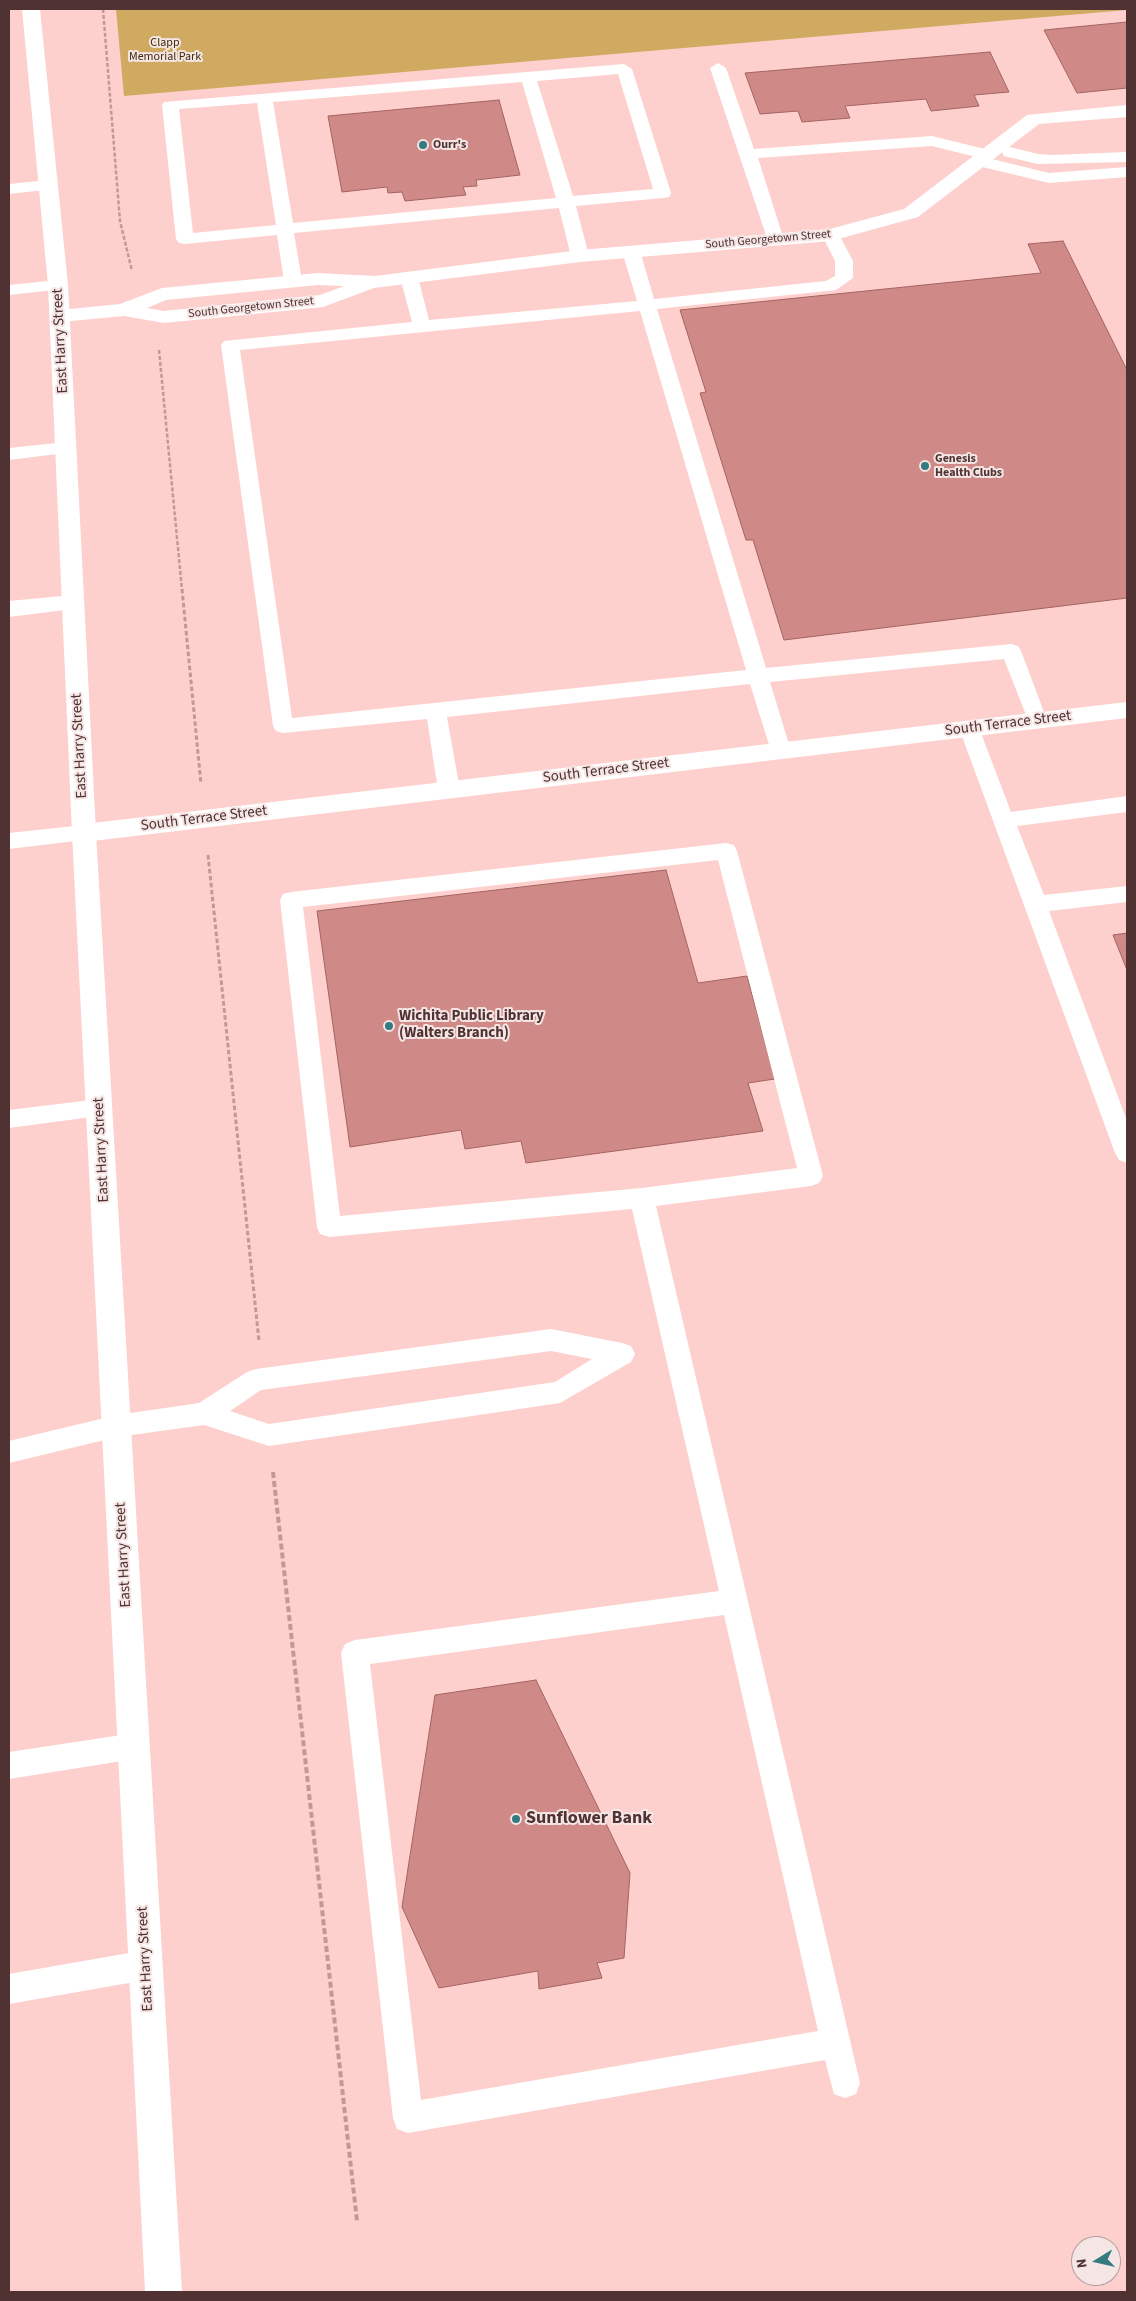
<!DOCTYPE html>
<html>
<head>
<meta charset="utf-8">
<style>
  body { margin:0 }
  #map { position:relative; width:1136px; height:2301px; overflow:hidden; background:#fdd0cd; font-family:"Source Sans 3",sans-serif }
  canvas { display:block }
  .frame { position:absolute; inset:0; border:10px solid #4f3231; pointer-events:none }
  .north { position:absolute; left:1071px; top:2236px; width:50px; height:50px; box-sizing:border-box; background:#f5e6e5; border:1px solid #b39e9d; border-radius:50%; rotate:261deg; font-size:14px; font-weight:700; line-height:20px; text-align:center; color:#4f3231 }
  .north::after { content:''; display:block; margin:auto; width:18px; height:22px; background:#337b81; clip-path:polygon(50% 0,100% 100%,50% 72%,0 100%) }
</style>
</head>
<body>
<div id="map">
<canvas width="1136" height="2301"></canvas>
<div class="frame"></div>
<div class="north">N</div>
</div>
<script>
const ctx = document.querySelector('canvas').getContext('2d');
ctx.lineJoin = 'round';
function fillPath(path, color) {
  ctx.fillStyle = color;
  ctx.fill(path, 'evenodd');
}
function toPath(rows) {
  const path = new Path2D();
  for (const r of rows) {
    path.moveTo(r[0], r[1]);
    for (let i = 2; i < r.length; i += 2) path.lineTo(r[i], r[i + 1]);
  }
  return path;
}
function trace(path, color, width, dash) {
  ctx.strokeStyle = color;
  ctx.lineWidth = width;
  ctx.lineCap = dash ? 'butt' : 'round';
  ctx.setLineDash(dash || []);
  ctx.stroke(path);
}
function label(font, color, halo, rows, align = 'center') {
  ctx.font = font + ' "Source Sans 3",sans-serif';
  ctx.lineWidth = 4;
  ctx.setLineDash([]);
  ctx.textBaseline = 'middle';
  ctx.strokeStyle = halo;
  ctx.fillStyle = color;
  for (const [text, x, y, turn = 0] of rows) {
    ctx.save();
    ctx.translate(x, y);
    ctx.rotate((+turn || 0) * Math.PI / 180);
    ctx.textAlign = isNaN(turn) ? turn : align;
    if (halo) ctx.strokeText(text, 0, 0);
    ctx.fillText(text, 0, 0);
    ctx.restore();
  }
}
fillPath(toPath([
  [116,9,1127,9,1127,10,124,96]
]), '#d0aa60');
const building = toPath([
  [1127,22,1127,88,1077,93,1044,30,1127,22],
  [990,52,1009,92,974,95,979,106,931,111,926,99,845,106,850,118,802,122,798,111,760,114,745,73,990,52],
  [499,100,520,175,476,180,477,186,463,187,466,195,405,201,402,192,388,193,387,187,342,192,328,116,499,100],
  [1063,241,1127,370,1127,598,784,640,753,540,746,540,700,393,706,392,680,310,1041,273,1028,244,1063,241],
  [666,870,698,983,747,976,775,1079,748,1083,763,1131,526,1163,521,1141,465,1149,461,1130,350,1147,317,911,666,870],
  [1127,933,1127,970,1113,935,1127,933],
  [536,1680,630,1873,624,1958,597,1963,602,1978,539,1989,538,1971,439,1988,402,1907,435,1695,536,1680]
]);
fillPath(building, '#cf8a87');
trace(building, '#a46361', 1);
trace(toPath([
  [103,9,120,221,132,271],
  [159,350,182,590]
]), '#c09996', 2.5, [4, 2]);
trace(toPath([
  [182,589,201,784],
  [208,855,259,1341]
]), '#c09996', 3, [4.5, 2.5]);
trace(toPath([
  [273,1472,357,2221]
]), '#c09996', 4, [6, 3]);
fillPath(toPath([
  [718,63,726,68,754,149,932,136,993,151,995,155,992,159,1049,173,1127,167,1127,177,1049,183,974,165,972,161,976,157,932,146,758,158,784,240,781,244,775,245,769,244,710,68,718,63],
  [624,64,632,69,671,193,669,197,663,198,576,206,589,256,586,260,574,260,571,256,559,208,294,233,302,281,299,285,293,286,287,285,284,281,277,235,185,244,179,243,176,239,162,105,164,102,624,64],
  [618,74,653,189,573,196,537,81,618,74],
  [522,82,556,198,293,223,273,102,522,82],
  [257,103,276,225,193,233,179,109,257,103],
  [1010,147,1038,154,1053,155,1127,152,1127,162,1038,164,1004,156,1002,152,1004,148,1010,147],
  [48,180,54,181,56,185,54,189,9,194,9,184,48,180],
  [831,230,837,231,853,261,853,278,836,290,657,309,766,668,1011,644,1018,646,1021,651,1047,720,1044,725,1037,727,1030,725,1004,659,770,682,791,751,788,756,781,758,774,756,771,751,750,684,447,717,460,790,456,795,449,798,442,795,438,790,427,719,283,733,276,731,273,726,221,345,224,341,412,322,400,277,403,273,409,272,415,273,418,277,429,320,637,301,622,251,625,247,631,246,637,247,640,251,654,299,826,281,835,276,835,261,822,235,825,231,831,230],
  [640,311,746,670,292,718,240,350,640,311],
  [58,280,64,281,67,285,64,289,9,295,9,285,58,280],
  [66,442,73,444,75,448,73,452,9,460,9,448,66,442],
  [969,721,976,723,979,728,1011,812,1127,796,1127,812,1017,826,1044,895,1127,886,1127,902,1049,911,1127,1121,1127,1163,1119,1160,1115,1153,959,728,962,723,969,721],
  [84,825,92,827,95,833,92,839,9,849,9,833,84,825],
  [726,843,734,845,737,851,823,1176,819,1183,811,1186,656,1206,860,2083,856,2094,845,2098,834,2094,825,2060,408,2133,397,2129,393,2118,341,1653,345,1644,355,1640,719,1591,632,1209,329,1237,320,1234,317,1227,280,900,283,894,291,892,726,843],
  [718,860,797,1168,642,1188,340,1216,303,907,718,860],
  [724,1615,818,2031,421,2100,370,1664,724,1615],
  [99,1099,107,1101,111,1108,107,1115,9,1128,9,1110,99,1099],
  [551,1329,622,1343,631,1346,635,1354,631,1362,560,1403,269,1446,204,1425,117,1437,9,1463,9,1441,117,1415,199,1403,247,1372,256,1369,551,1329],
  [551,1351,592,1359,555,1382,269,1424,230,1411,261,1390,551,1351],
  [135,1733,145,1737,149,1746,145,1755,135,1759,9,1779,9,1752,135,1733],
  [146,1950,156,1955,161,1965,156,1975,146,1980,9,2004,9,1974,146,1950]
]), '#fff');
fillPath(toPath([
  [1127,105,1127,117,1039,124,918,217,831,241,580,262,374,288,323,307,164,323,124,316,60,322,53,320,50,316,53,312,60,310,120,304,162,288,318,273,375,276,580,250,830,229,904,209,1027,115,1127,105],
  [318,285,344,286,320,295,164,311,147,308,166,300,318,285],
  [73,595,81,598,84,603,81,608,9,617,9,601,73,595],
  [1127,702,1127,718,84,842,75,839,72,833,75,827,84,824,1127,702]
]), '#fff');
fillPath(toPath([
  [22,9,40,9,68,285,96,833,182,2292,145,2292,72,833,48,285,22,9]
]), '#fff');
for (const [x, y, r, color] of [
  [423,145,5,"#337b81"],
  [925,466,5,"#337b81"],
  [389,1026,5,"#337b81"],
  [516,1819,5,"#337b81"]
]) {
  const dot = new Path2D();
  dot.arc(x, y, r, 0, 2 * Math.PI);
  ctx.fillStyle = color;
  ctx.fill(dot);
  trace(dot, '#f5e6e5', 2);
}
label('12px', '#3d2d0c', '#f5e6e5', [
  ["Clapp",165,43],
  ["Memorial Park",165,57]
]);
label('bold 12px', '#4f3231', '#f5e6e5', [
  ["Ourr's",433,145],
  ["Genesis",935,459],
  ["Health Clubs",935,473]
], 'left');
label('12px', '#4f3231', '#f5e6e5', [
  ["South Georgetown Street",768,240,-5],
  ["South Georgetown Street",251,308,-6]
]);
label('15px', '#4f3231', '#f5e6e5', [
  ["East Harry Street",61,341,-93],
  ["South Terrace Street",1008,724,-7],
  ["East Harry Street",80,746,-93],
  ["South Terrace Street",606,771,-7],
  ["South Terrace Street",204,819,-7],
  ["East Harry Street",102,1150,-93],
  ["East Harry Street",124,1555,-93],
  ["East Harry Street",146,1959,-93]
]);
label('bold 15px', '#4f3231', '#f5e6e5', [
  ["Wichita Public Library",399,1017],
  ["(Walters Branch)",399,1034]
], 'left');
label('bold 18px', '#4f3231', '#f5e6e5', [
  ["Sunflower Bank",526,1819]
], 'left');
</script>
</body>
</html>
